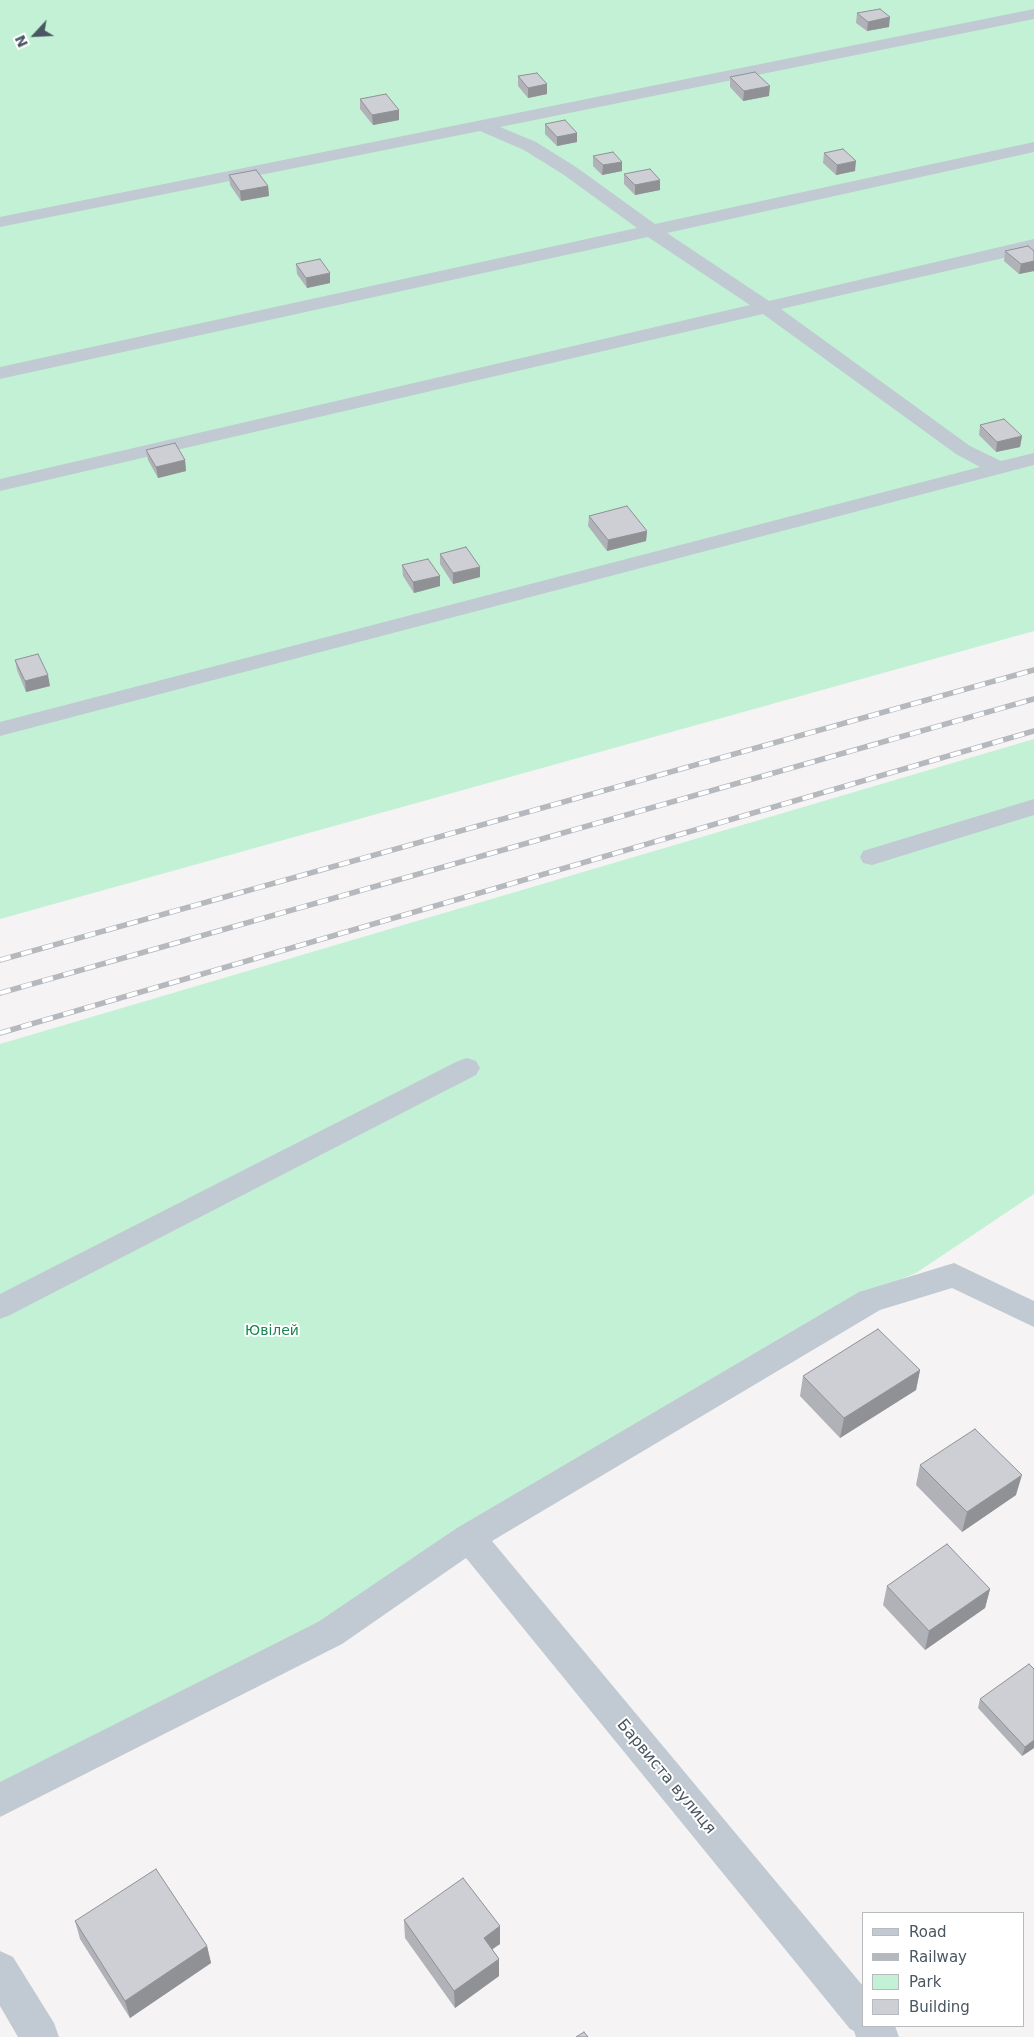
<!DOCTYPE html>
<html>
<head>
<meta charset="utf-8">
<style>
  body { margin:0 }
  #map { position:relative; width:1034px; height:2037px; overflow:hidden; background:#f5f3f3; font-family:"DejaVu Sans",sans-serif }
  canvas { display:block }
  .legend { position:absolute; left:862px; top:1912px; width:162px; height:115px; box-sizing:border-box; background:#fff; border:1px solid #b7bbc0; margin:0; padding:6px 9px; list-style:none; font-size:15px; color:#4a5661 }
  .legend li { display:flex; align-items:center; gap:10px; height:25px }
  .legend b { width:25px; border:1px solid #b7bbc0 }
  .north { position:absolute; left:10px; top:10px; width:50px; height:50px; -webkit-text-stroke:4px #fff; paint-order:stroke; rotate:245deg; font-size:14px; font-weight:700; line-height:20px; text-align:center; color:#4a5661 }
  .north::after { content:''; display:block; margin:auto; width:18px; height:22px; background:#4a5661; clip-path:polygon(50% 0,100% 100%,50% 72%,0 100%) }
</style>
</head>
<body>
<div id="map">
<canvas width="1034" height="2037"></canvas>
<ul class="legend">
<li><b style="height:6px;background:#c1cad2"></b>Road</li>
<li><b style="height:6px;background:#b5b8bd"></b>Railway</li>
<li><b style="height:14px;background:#c3f1d5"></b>Park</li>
<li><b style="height:14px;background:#cdcfd5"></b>Building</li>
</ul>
<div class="north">N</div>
</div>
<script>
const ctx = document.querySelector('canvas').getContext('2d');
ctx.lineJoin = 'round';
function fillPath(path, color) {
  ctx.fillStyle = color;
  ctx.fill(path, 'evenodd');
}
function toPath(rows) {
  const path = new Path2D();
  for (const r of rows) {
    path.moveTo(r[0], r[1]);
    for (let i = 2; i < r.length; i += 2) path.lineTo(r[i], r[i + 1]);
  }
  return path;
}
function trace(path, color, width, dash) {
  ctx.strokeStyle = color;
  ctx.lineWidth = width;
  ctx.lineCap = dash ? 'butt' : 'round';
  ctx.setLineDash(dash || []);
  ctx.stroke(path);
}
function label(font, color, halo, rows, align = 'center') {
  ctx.font = font + ' "DejaVu Sans",sans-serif';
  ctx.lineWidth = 4;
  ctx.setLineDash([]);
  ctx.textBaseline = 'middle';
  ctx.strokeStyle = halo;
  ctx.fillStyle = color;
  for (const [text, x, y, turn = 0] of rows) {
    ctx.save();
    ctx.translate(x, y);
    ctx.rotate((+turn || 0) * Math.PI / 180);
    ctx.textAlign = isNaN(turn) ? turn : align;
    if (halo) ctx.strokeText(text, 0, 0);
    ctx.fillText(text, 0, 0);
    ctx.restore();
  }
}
fillPath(toPath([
  [0,0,1034,0,1034,631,0,919],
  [1034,739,1034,1194,916,1273,847,1302,329,1624,0,1792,0,1044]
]), '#c3f1d5');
fillPath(toPath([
  [1034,9,1034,19,500,127,536,142,576,167,655,224,1034,142,1034,152,667,233,769,301,1034,239,1034,251,781,309,970,446,1001,461,1034,453,1034,465,0,736,0,722,980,467,956,454,763,314,0,491,0,479,750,305,648,237,0,379,0,367,637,228,564,175,524,150,480,131,0,227,0,217,1034,9],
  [1034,799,1034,815,872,865,863,863,860,857,863,851,1034,799],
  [467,1058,476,1061,480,1068,476,1075,10,1315,0,1319,0,1294,458,1061,467,1058]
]), '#c1cad2');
fillPath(toPath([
  [954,1263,1034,1301,1034,1327,952,1288,880,1310,492,1541,863,1986,863,2026,895,2026,899,2037,856,2037,854,2031,850,2029,466,1558,342,1644,0,1817,0,1782,318,1622,457,1528,859,1292,954,1263],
  [0,1951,13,1957,54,2023,59,2037,18,2037,0,2006,0,1951]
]), '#c1cad2');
const rail = toPath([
  [0,960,1034,670],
  [0,993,1034,699],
  [0,1033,1034,731]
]);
trace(rail, '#b5b8bd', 5.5);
trace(rail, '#fff', 4, [11]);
fillPath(toPath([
  [857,13,889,27,867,31,856,23],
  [518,76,547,84,547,94,528,98,518,86],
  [730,77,769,96,743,101,730,87],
  [360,99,399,110,399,120,373,125,360,109],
  [545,124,577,142,557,146,545,134],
  [824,153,855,171,836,175,823,163],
  [593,156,622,162,622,171,602,175,593,166],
  [624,174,660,190,635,195,624,184],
  [229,175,268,186,269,196,241,201,230,185],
  [1005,251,1034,251,1034,271,1019,274,1004,261],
  [296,264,330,283,307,288,297,274],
  [980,425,1022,436,1020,447,996,452,979,435],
  [146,450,185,460,186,471,158,478,148,460],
  [589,516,647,531,646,541,607,551,588,526],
  [440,554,480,577,453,584,440,564],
  [402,565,440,586,414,593,403,576],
  [15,660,50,686,26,692,17,670],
  [920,1370,916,1390,840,1438,800,1396,803,1376],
  [920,1465,1016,1495,962,1532,916,1485],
  [887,1586,990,1589,985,1608,925,1650,883,1605],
  [980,1699,1034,1748,1022,1756,978,1708],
  [404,1920,500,1926,500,1944,492,1949,499,1959,499,1976,455,2008,405,1938],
  [75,1921,207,1946,211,1963,130,2018,80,1939]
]), '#b0b2b7');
fillPath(toPath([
  [890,17,889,27,867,31,868,22],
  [547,84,547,94,528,98,528,88],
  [770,86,769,96,743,101,744,91],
  [399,110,399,120,373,125,372,115],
  [577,133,577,142,557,146,557,137],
  [856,161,855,171,836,175,837,165],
  [622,162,622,171,602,175,603,165],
  [660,180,660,190,635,195,635,185],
  [268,186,269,196,241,201,240,191],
  [1034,261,1034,271,1019,274,1021,264],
  [330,273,330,283,307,288,306,278],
  [1022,436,1020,447,996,452,997,442],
  [185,460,186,471,158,478,156,467],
  [647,531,646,541,607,551,608,540],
  [480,567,480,577,453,584,453,573],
  [440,576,440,586,414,593,413,582],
  [48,675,50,686,26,692,25,681],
  [920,1370,916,1390,840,1438,844,1418],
  [1022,1475,1016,1495,962,1532,967,1512],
  [990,1589,985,1608,925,1650,929,1631],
  [1034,1740,1034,1748,1022,1756,1025,1747],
  [500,1926,500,1944,484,1955,484,1938],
  [207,1946,211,1963,130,2018,125,2001],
  [499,1959,499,1976,455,2008,454,1991]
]), '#909195');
const building = toPath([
  [880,9,890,17,868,22,857,13,880,9],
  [755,72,770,86,744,91,730,77,755,72],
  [537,73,547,84,528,88,518,76,537,73],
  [386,94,399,110,372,115,360,99,386,94],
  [565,120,577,133,557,137,545,124,565,120],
  [843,149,856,161,837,165,824,153,843,149],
  [613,152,622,162,603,165,593,156,613,152],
  [650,169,660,180,635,185,624,174,650,169],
  [256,170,268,186,240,191,229,175,256,170],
  [1028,246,1034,251,1034,261,1021,264,1005,251,1028,246],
  [320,259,330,273,306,278,296,264,320,259],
  [1004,419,1022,436,997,442,980,425,1004,419],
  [175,443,185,460,156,467,146,450,175,443],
  [627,506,647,531,608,540,589,516,627,506],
  [466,547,480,567,453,573,440,554,466,547],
  [428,559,440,576,413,582,402,565,428,559],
  [38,654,48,675,25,681,15,660,38,654],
  [878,1329,920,1370,844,1418,803,1376,878,1329],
  [975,1429,1022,1475,967,1512,920,1465,975,1429],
  [947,1544,990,1589,929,1631,887,1586,947,1544],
  [1029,1664,1034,1669,1034,1740,1025,1747,980,1699,1029,1664],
  [156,1869,207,1946,125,2001,75,1921,156,1869],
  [463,1878,500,1926,484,1938,499,1959,454,1991,404,1920,463,1878],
  [584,2032,588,2037,576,2037,584,2032]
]);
fillPath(building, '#cdcfd5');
trace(building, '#909195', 1);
label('14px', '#17864f', '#fff', [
  ["Ювілей",272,1331]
]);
label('16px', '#4a5661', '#fff', [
  ["Барвиста вулиця",666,1777,50]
]);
</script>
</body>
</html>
